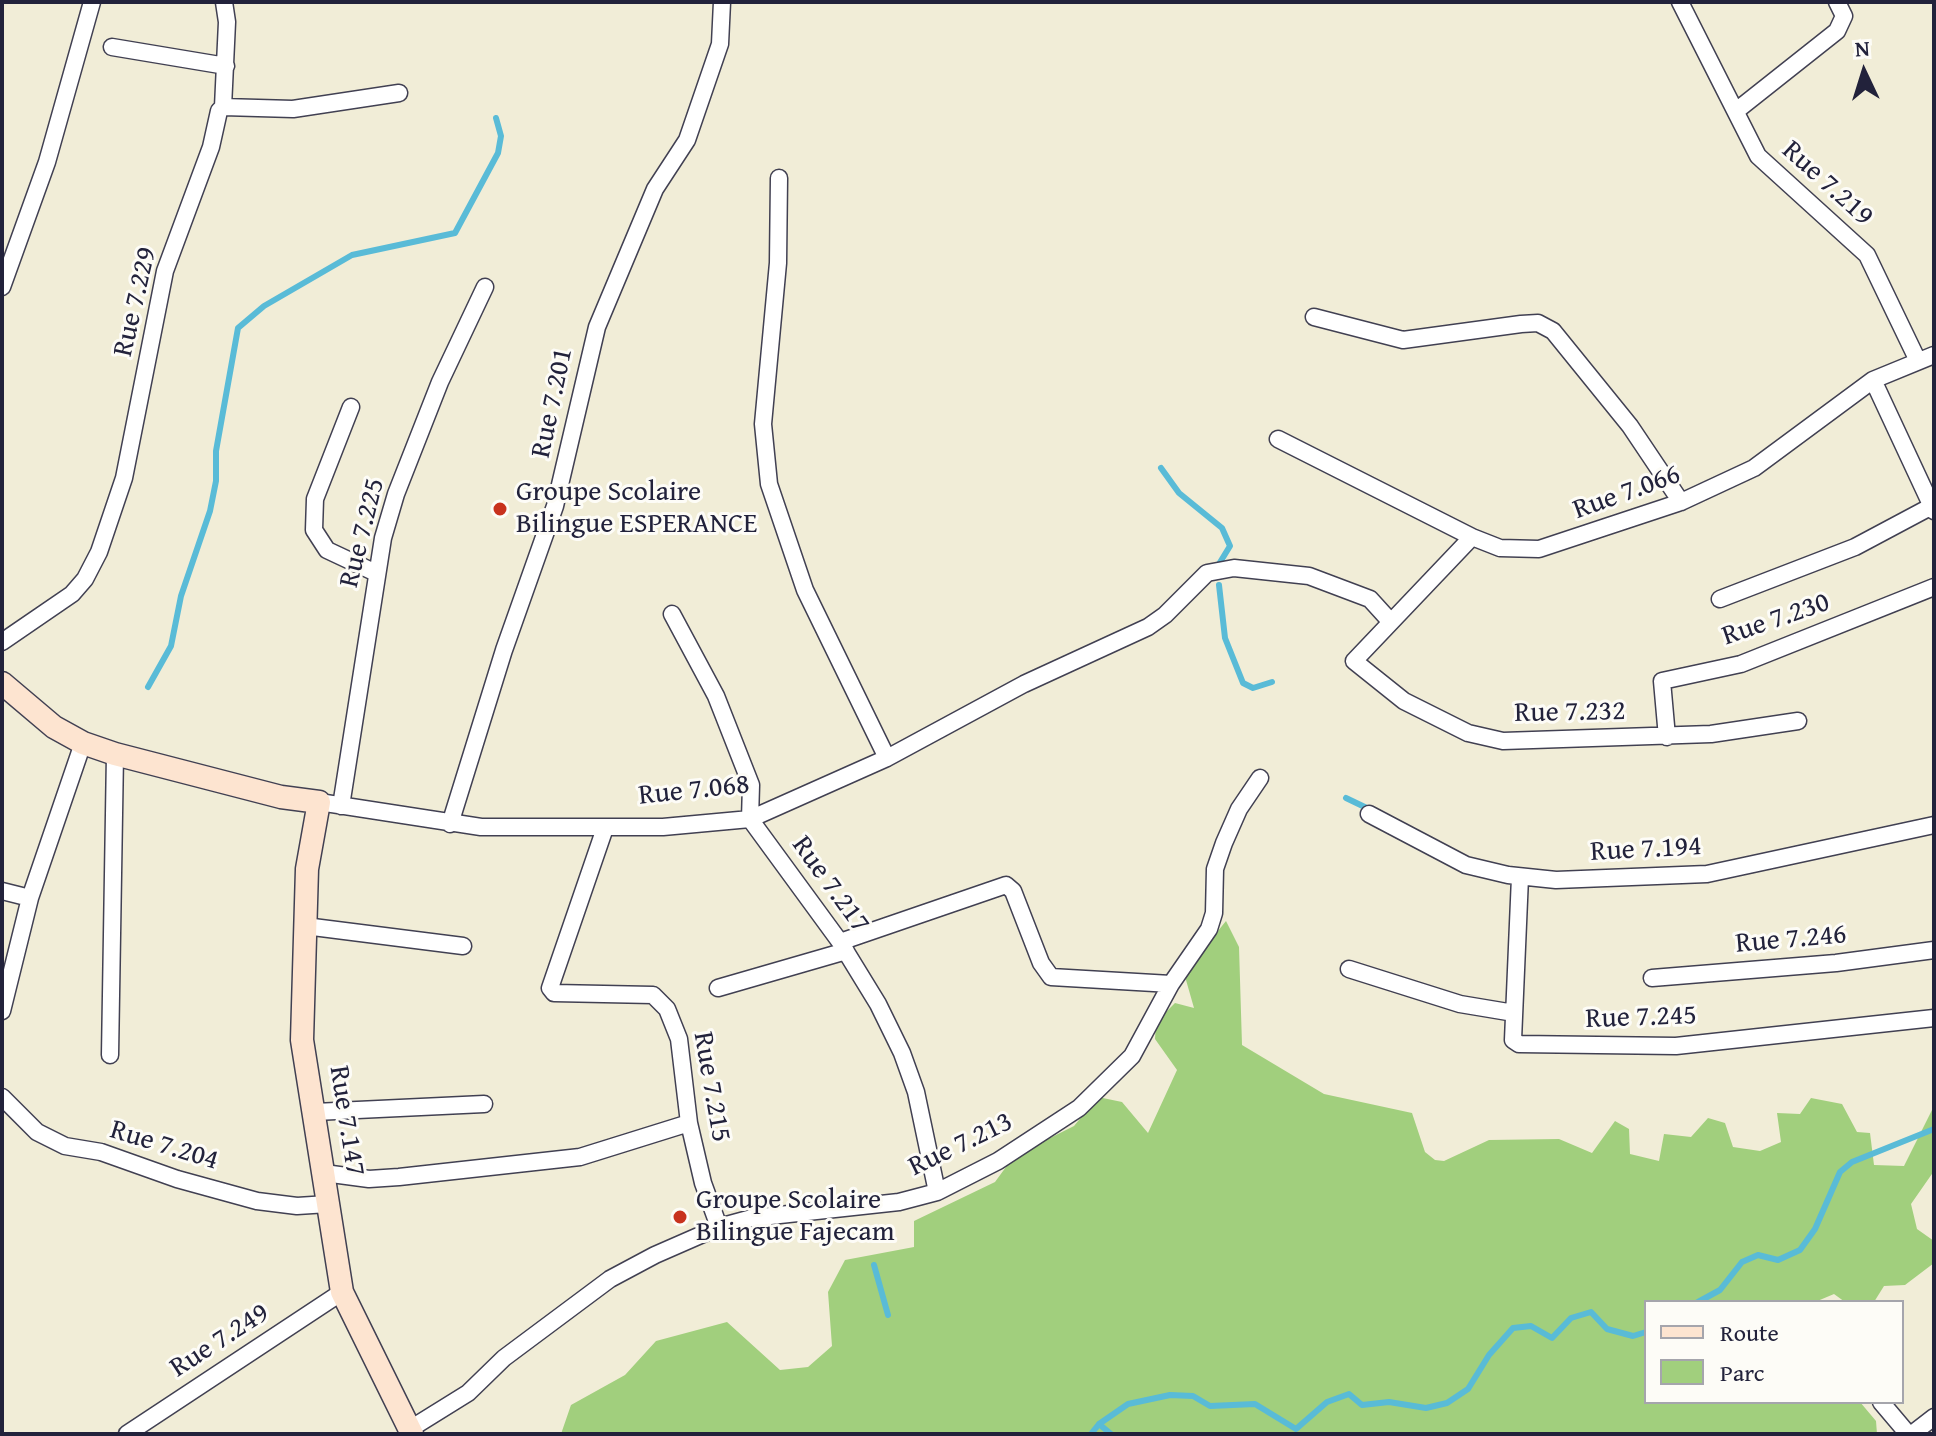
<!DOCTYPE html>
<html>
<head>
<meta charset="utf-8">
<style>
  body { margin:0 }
  #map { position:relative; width:1936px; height:1436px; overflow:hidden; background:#f1edd7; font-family:"Gentium Book Plus",serif }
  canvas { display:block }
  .frame { position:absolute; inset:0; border:4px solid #22223b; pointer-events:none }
  .legend { position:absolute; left:1644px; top:1300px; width:260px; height:104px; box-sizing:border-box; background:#fdfcf7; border:2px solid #a5a5ac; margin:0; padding:10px 14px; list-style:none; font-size:24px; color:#22223b }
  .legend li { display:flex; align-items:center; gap:16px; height:40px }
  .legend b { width:40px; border:2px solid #a5a5ac }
  .north { position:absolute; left:1824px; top:32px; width:80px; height:80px; -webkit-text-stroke:6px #fdfcf7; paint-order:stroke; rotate:356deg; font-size:22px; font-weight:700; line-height:32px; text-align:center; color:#22223b }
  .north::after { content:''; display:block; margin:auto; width:28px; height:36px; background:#22223b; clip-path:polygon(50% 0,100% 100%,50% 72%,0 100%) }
</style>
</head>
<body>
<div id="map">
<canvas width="1936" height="1436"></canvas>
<div class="frame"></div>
<ul class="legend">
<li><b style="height:10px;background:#fde4d0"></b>Route</li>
<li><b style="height:22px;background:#a1cf7d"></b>Parc</li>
</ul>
<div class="north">N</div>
</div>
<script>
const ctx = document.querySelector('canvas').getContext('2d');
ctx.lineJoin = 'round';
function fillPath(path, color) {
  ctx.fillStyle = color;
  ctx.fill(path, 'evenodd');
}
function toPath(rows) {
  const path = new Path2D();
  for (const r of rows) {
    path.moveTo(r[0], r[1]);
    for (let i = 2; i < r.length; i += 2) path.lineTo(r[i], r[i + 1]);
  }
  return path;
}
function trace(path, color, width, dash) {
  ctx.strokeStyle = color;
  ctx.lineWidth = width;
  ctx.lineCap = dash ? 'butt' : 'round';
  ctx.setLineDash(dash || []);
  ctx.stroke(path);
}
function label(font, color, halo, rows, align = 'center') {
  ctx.font = font + ' "Gentium Book Plus",serif';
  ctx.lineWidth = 6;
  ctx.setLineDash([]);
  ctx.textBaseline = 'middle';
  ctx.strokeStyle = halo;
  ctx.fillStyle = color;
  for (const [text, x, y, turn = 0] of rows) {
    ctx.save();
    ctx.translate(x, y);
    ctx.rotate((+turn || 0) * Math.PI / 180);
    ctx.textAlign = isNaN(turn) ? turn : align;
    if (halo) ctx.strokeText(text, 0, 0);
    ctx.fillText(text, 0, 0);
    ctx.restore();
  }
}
fillPath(toPath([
  [1226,921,1239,947,1242,1045,1324,1094,1412,1113,1425,1152,1435,1160,1444,1161,1489,1140,1559,1139,1592,1153,1615,1121,1629,1129,1630,1154,1659,1161,1664,1134,1691,1137,1708,1118,1725,1123,1733,1147,1760,1151,1781,1142,1777,1113,1800,1114,1811,1098,1842,1104,1857,1132,1870,1133,1874,1165,1904,1166,1934,1106,1934,1171,1911,1204,1917,1229,1934,1241,1934,1263,1905,1285,1884,1286,1874,1302,1845,1302,1834,1294,1815,1302,1646,1302,1646,1402,1860,1402,1876,1421,1877,1434,561,1434,571,1405,625,1375,656,1341,727,1322,780,1370,808,1367,832,1346,828,1292,845,1260,914,1247,914,1221,995,1182,1014,1156,1074,1126,1098,1097,1122,1102,1148,1133,1177,1070,1155,1039,1156,1022,1175,1003,1194,1008,1184,973]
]), '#a1cf7d');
trace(toPath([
  [1161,468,1179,493,1222,528,1230,546,1219,564],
  [1219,585,1225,638,1243,683,1253,688,1272,682],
  [148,687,171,646,181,596,210,511,216,481,216,451,238,328,264,306,352,255,455,233,498,153,501,136,496,118],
  [1346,798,1371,810],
  [874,1265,888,1315],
  [1698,1302,1720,1290,1742,1262,1758,1255,1778,1260,1800,1250,1815,1229,1840,1172,1852,1162,1934,1129],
  [1099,1424,1111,1434],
  [1091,1434,1099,1424,1128,1404,1170,1395,1193,1396,1210,1406,1255,1404,1296,1429,1327,1402,1349,1394,1362,1405,1389,1402,1426,1408,1447,1403,1468,1389,1489,1355,1513,1328,1531,1326,1552,1338,1571,1318,1591,1312,1607,1329,1633,1336,1646,1332]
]), '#59bbd7', 6);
const street = toPath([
  [1680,2,1758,156,1867,255,1918,361],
  [112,47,226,66],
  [223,107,227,22,224,2],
  [1736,111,1837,31,1844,16,1837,2],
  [779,178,778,263,763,424,769,484,805,590,887,758],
  [2,287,47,162,92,2],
  [1314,317,1403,340,1521,324,1538,323,1553,331,1630,426,1681,502],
  [1873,380,1934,511],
  [351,407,315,499,314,530,327,550,376,573],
  [1278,439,1472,537],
  [1720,599,1855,547,1932,506],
  [672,614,716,696,751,785,750,819,840,942,878,1004,902,1053,916,1092,937,1192],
  [2,642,72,594,85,579,99,552,124,478,165,271,211,147,219,111,223,107,293,109,399,93],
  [1798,721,1711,734,1503,741,1468,733,1404,701,1354,661,1472,537,1500,548,1539,549,1681,502,1754,468,1873,380,1934,355],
  [1667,737,1662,681,1741,664,1934,587],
  [319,802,481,827,663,827,750,819,887,758,1024,684,1148,627,1165,615,1207,573,1234,568,1309,576,1370,599,1390,621],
  [341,806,383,538,396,494,440,382,485,287],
  [1369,814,1466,865,1508,875,1556,880,1707,874,1934,825],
  [450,824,504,650,555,506,597,327,655,189,687,140,720,44,722,2],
  [605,828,550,988,554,993,653,995,667,1009,679,1039,689,1123,703,1183,719,1227],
  [1520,877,1513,1040,1519,1044,1676,1046,1934,1018],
  [2,891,30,898],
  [305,926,463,946],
  [840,942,1006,885,1013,891,1041,963,1051,977,1171,984],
  [1349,969,1460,1004,1514,1013],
  [1652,978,1836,963,1934,950],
  [718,988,846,951],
  [2,1011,30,898,83,743],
  [110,1055,115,754],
  [2,1097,37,1132,65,1146,101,1152,177,1179,257,1201,297,1206,328,1204],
  [315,1112,484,1104],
  [324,1173,369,1179,399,1177,580,1157,689,1123],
  [1881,1402,1908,1434],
  [410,1429,468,1393,504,1358,610,1279,655,1255,719,1227,752,1218,899,1202,937,1192,998,1161,1079,1108,1132,1056,1171,984,1209,929,1214,913,1215,869,1224,843,1239,809,1260,778],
  [127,1434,342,1292],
  [1912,1434,1934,1417]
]);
const secondary = toPath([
  [2,683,54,727,83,743,115,754,281,797,319,802,307,869,302,1040,342,1292,412,1434]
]);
trace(street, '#414052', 19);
trace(secondary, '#414052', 25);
trace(street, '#fff', 16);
trace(secondary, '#fde4d0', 22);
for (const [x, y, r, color] of [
  [500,509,8,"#c8321e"],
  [680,1217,8,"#c8321e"]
]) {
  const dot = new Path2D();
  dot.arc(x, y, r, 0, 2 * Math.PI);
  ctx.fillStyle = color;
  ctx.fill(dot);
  trace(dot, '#fdfcf7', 3);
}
label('28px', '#22223b', '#fdfcf7', [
  ["Rue 7.219",1827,184,42],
  ["Rue 7.229",136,302,-77],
  ["Rue 7.201",553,403,-78],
  ["Rue 7.066",1627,493,-20],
  ["Rue 7.225",363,533,-76],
  ["Rue 7.230",1776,620,-19],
  ["Rue 7.232",1570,713,-1],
  ["Rue 7.068",694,791,-6],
  ["Rue 7.194",1646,850,-3],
  ["Rue 7.217",830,885,54],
  ["Rue 7.246",1791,940,-5],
  ["Rue 7.245",1641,1018,-2],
  ["Rue 7.215",711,1087,80],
  ["Rue 7.147",346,1121,81],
  ["Rue 7.213",961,1145,-26],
  ["Rue 7.204",164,1146,17],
  ["Rue 7.249",220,1341,-33]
]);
label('28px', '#22223b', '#fdfcf7', [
  ["Groupe Scolaire",516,493],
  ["Bilingue ESPERANCE",516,525],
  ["Groupe Scolaire",696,1201],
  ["Bilingue Fajecam",696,1233]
], 'left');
</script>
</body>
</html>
